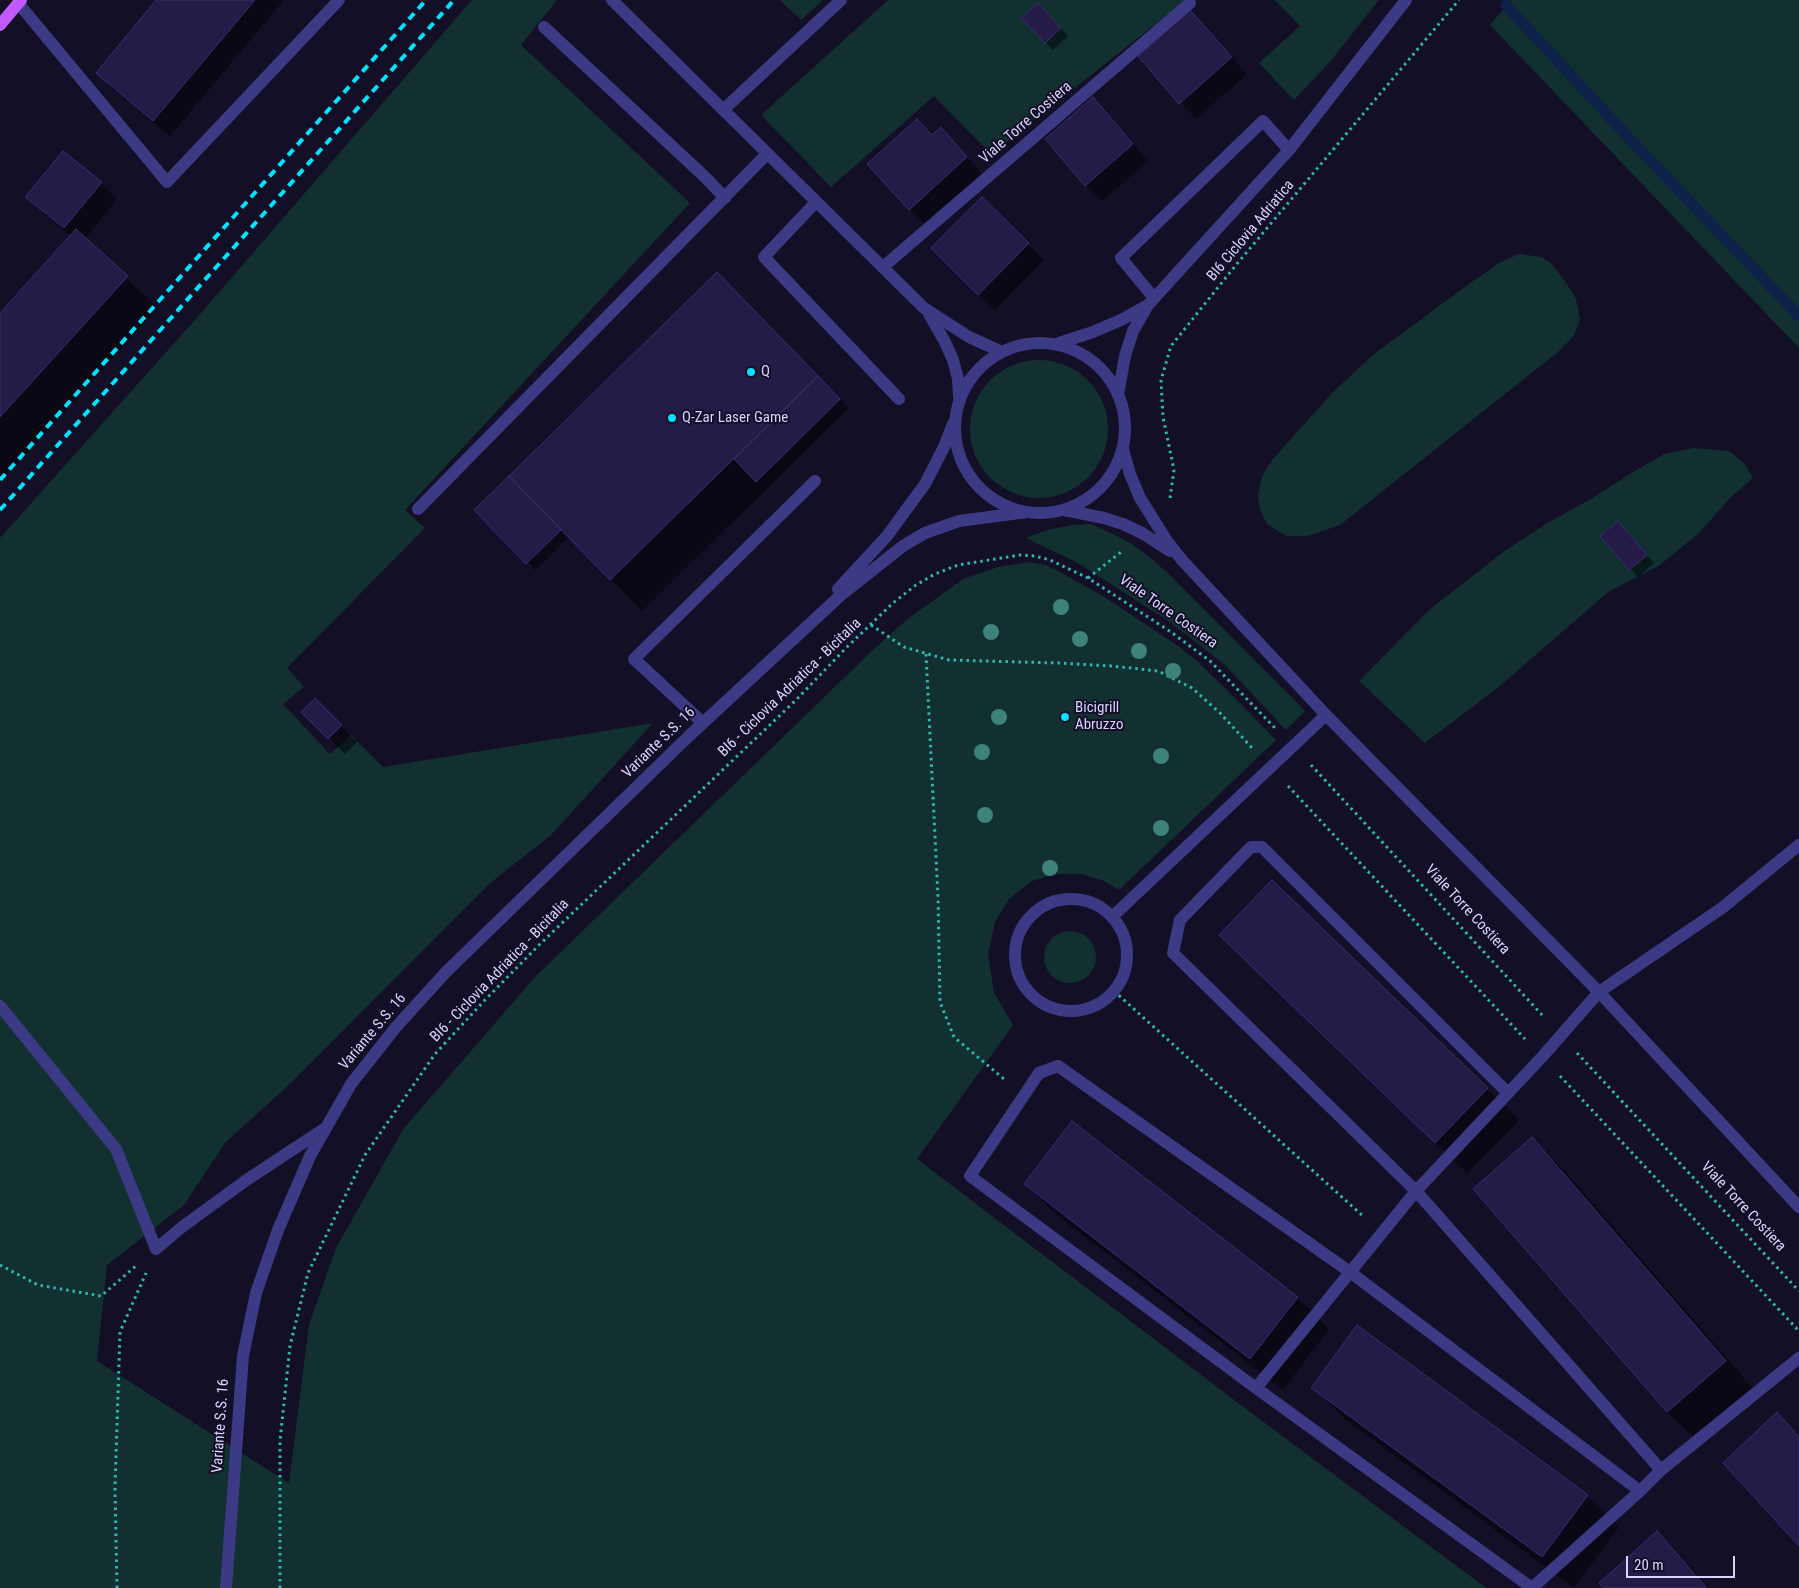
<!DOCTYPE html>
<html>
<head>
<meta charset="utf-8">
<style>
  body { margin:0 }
  #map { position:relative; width:1799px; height:1588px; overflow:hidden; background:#130f26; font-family:"Roboto Condensed",sans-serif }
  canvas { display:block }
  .scale { position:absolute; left:1626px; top:1556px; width:109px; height:22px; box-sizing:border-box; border:2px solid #d9d4ff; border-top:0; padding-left:6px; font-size:15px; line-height:18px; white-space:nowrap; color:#d9d4ff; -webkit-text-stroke:4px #130f26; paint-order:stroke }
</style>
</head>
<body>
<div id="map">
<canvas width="1799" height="1588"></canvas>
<div class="scale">20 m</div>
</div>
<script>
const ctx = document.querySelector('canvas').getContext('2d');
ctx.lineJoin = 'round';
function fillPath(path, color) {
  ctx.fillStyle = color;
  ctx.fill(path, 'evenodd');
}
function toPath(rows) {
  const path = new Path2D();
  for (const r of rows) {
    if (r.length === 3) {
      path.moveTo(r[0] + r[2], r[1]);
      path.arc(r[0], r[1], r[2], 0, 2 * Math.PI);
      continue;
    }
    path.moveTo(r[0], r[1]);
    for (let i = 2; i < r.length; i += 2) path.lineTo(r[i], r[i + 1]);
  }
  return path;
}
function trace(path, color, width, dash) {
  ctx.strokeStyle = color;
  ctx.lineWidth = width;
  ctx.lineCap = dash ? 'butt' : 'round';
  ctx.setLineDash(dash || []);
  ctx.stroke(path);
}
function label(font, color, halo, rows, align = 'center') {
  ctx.font = font + ' "Roboto Condensed",sans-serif';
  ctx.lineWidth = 4;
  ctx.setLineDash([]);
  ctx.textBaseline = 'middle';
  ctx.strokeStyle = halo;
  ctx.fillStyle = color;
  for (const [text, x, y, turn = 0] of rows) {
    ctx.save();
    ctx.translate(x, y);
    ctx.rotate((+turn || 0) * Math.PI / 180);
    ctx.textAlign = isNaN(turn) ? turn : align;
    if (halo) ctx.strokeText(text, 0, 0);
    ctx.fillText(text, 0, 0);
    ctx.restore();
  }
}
fillPath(toPath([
  [472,0,557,0,521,45,690,203,405,510,425,528,287,668,304,687,283,704,330,754,351,735,383,767,653,723,551,835,489,884,292,1082,225,1143,184,1205,107,1265,97,1361,289,1483,309,1325,336,1248,404,1128,536,976,876,647,910,617,963,579,998,567,1030,562,1045,565,1060,572,1103,596,1178,646,1196,660,1231,694,1276,740,1119,890,1104,881,1082,874,1057,874,1032,881,1009,899,995,922,988,954,994,993,1013,1025,917,1159,1233,1399,1486,1588,0,1588,0,538,194,321],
  [780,0,823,0,801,20],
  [888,0,1186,0,991,154,934,96,831,187,761,115],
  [1275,0,1379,0,1329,63,1294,100,1259,63,1300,26],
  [1511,0,1799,0,1799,348,1490,25],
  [1519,254,1541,257,1552,264,1567,284,1576,299,1580,320,1573,337,1558,352,1340,525,1308,536,1286,536,1267,524,1260,510,1258,496,1262,476,1272,460,1332,393,1374,354,1473,281,1499,263],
  [1039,429,69],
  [1693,448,1729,451,1745,464,1753,478,1731,497,1699,533,1660,565,1608,592,1500,686,1425,743,1359,681,1429,610,1503,552,1549,522,1591,499,1628,475,1664,454],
  [1091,524,1115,535,1132,544,1153,560,1172,577,1305,711,1286,730,1225,665,1167,620,1078,563,1026,538,1047,530,1072,525],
  [1070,957,26]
]), '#12302f');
fillPath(toPath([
  [158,0,284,0,170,136,113,89,97,72],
  [1046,12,1068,36,1053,50,1046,42],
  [1190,12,1247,74,1196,119,1139,56],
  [1093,99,1109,115,1148,161,1102,201,1086,185],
  [933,136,957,145,982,174,926,225,910,209],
  [101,183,117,199,85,239,158,308,0,483,0,314,71,236,43,213,27,197],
  [982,199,1044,260,995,310,932,248],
  [717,274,849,408,642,611,569,537,535,570,476,510],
  [1618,522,1654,563,1638,577,1601,536],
  [315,700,357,742,345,754,303,712],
  [1252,966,1487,1089,1519,1120,1467,1173],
  [1532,1138,1564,1170,1757,1393,1699,1443,1667,1412],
  [1025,1184,1297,1297,1329,1329,1283,1390,1057,1215],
  [1313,1387,1587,1496,1619,1527,1574,1588,1345,1419],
  [1657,1533,1688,1564,1709,1588,1604,1588]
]), '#0007');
trace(toPath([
  [1506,5,1628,137,1799,316]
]), '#0c2248', 11);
const building = toPath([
  [156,0,255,0,153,121,96,73,156,0],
  [1038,3,1061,28,1045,43,1021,18,1038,3],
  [1190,10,1232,57,1179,104,1138,56,1190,10],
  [1093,97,1133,144,1085,186,1045,139,1093,97],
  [917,119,932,135,941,127,967,157,909,210,867,164,917,119],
  [63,151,102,182,64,228,25,197,63,151],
  [982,197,1029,243,978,295,931,248,982,197],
  [76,229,128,276,0,417,0,313,76,229],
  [717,272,818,376,610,580,509,476,717,272],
  [818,376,840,399,756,482,734,459,818,376],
  [509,476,561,530,526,564,474,510,509,476],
  [1618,521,1647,555,1629,570,1600,536,1618,521],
  [315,698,342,725,328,739,301,712,315,698],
  [1272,880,1488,1088,1435,1143,1219,935,1272,880],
  [1072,1121,1298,1297,1250,1359,1024,1184,1072,1121],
  [1532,1137,1726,1361,1667,1412,1473,1189,1532,1137],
  [1357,1325,1588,1495,1542,1557,1311,1388,1357,1325],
  [1777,1412,1799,1437,1799,1546,1723,1463,1777,1412],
  [1657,1531,1707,1588,1603,1588,1599,1583,1657,1531]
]);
fillPath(building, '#241b47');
trace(building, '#3b2d73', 1);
trace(toPath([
  [1170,498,1174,470,1163,417,1161,380,1171,346,1236,265,1459,0],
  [1088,578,1121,552],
  [871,625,904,647,949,660,1058,663,1112,666,1158,671,1192,688,1220,713,1253,749],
  [926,654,938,897,940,1002,954,1037,1004,1079],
  [1311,765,1544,1017],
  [1288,786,1525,1039],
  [1114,991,1364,1217],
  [1577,1053,1799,1291],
  [1560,1076,1799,1331],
  [0,1265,38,1285,101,1296,137,1265],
  [117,1588,115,1487,120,1332,146,1273],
  [280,1588,280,1441,290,1346,308,1273,365,1155,435,1054,485,1000,539,945,795,701,848,646,893,603,916,585,935,574,958,565,1020,555,1035,556,1050,560,1088,578,1171,632,1210,661,1275,728]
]), '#2fb8b0', 3, [2.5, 4]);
trace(toPath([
  [612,0,924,308,969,337,1002,352],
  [18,3,167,182,339,0],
  [544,27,706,178,725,198],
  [723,110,841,0],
  [816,202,764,257,899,399],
  [883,267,1190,3],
  [1154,298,1121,258,1263,121,1289,150],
  [929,314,945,342,953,360,958,379,959,397],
  [1040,428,85],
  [1056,344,1093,332,1123,319,1148,305],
  [1118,395,1125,356,1133,331,1148,305,1289,150,1406,0],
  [1123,449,1130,474,1140,498,1167,541,1182,560,1326,715,1599,992,1799,1207],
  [418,509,767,154],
  [1064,510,1104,518,1123,524,1142,533,1170,551],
  [838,589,887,536,925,484,944,447,953,424],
  [703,723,634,659,815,481],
  [1799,845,1722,908,1599,992,1542,1057,1416,1191,1661,1470,1799,1358],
  [1071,955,56],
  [1112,917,1326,715],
  [0,1006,116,1149,156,1249,182,1227,248,1179,324,1129],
  [1508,1093,1262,847,1251,847,1180,920,1173,953,1416,1191,1256,1388,1532,1588,1640,1491,1661,1470],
  [1256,1388,970,1176,1039,1073,1058,1066,1350,1272,1640,1491],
  [226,1588,243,1356,256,1293,278,1230,310,1156,351,1084,396,1027,446,972,690,735,841,595,903,546,925,533,959,521,1027,512]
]), '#3d3a85', 12);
trace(toPath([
  [0,25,21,0]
]), '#c25bff', 12);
trace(toPath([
  [0,480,426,0],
  [0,510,454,0]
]), '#00e5ff', 4, [8, 6]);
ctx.fillStyle = '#3d827b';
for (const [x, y] of [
  [1061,607],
  [991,632],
  [1080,639],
  [1139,651],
  [1173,671],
  [999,717],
  [982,752],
  [1161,756],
  [985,815],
  [1161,828],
  [1050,868]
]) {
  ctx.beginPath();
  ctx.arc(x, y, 8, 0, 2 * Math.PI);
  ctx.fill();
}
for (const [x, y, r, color] of [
  [751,372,5,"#00e5ff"],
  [672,418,5,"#00e5ff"],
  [1065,717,5,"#00e5ff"]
]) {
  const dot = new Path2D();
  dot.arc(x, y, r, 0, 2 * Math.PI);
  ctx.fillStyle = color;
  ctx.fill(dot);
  trace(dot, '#130f26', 2);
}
label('15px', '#d9d4ff', '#130f26', [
  ["Viale Torre Costiera",1026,123,-41],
  ["BI6 Ciclovia Adriatica",1251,231,-50],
  ["Viale Torre Costiera",1168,612,35],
  ["BI6 - Ciclovia Adriatica - Bicitalia",790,688,-44],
  ["Variante S.S. 16",659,743,-44],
  ["Viale Torre Costiera",1467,910,47],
  ["BI6 - Ciclovia Adriatica - Bicitalia",500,971,-46],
  ["Variante S.S. 16",373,1032,-50],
  ["Viale Torre Costiera",1743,1207,47],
  ["Variante S.S. 16",221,1426,-86]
]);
label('15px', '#d9d4ff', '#130f26', [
  ["Q",761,372],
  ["Q-Zar Laser Game",682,418],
  ["Bicigrill",1075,708],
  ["Abruzzo",1075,725]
], 'left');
</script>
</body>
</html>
